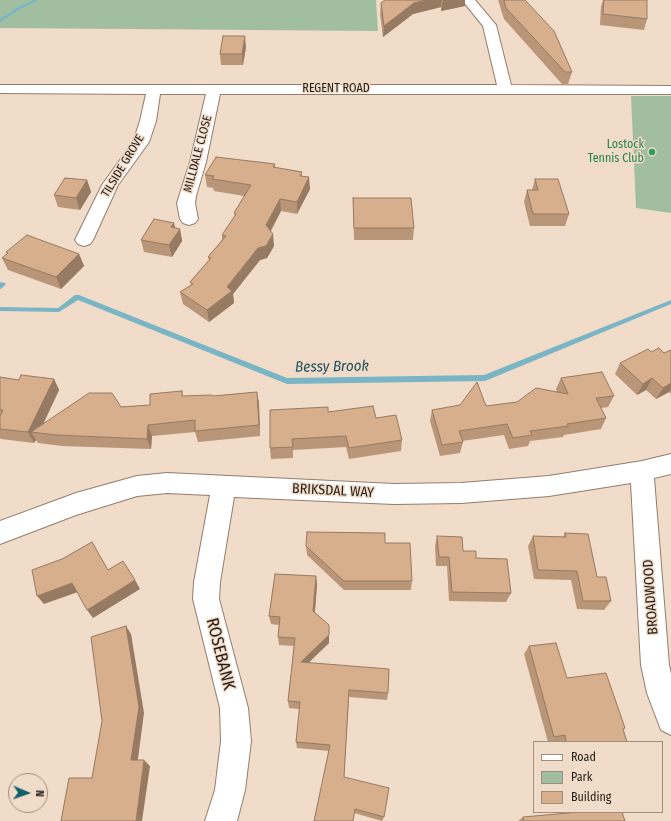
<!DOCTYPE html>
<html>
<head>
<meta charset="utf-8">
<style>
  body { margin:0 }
  #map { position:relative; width:671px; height:821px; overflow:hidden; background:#f1dbc9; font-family:"Fira Sans Condensed",sans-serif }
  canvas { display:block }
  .legend { position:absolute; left:533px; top:741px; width:130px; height:72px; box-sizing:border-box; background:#f1dbc9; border:1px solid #9f8f82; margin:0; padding:5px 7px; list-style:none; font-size:12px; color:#251e17 }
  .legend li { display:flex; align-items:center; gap:8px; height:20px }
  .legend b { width:20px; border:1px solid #9f8f82 }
  .north { position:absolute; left:8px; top:773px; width:40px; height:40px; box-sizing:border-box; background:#f1dbc9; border:1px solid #9f8f82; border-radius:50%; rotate:92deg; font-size:11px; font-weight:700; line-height:16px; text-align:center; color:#251e17 }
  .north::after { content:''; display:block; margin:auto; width:14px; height:18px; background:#116169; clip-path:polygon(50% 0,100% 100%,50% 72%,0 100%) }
</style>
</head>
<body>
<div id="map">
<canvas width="671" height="821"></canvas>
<ul class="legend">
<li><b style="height:5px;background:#fff"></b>Road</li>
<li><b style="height:11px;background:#a1bfa0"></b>Park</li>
<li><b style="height:11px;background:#d7af8c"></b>Building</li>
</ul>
<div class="north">N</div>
</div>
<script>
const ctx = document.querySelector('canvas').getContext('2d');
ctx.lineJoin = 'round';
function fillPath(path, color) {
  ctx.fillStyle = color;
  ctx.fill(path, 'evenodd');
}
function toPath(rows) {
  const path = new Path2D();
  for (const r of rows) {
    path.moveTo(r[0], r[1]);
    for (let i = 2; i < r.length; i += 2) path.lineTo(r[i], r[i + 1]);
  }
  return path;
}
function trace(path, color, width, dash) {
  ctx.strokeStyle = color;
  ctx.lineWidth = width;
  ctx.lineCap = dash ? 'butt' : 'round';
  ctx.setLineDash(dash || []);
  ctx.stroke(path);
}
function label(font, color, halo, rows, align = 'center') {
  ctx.font = font + ' "Fira Sans Condensed",sans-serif';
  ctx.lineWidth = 3;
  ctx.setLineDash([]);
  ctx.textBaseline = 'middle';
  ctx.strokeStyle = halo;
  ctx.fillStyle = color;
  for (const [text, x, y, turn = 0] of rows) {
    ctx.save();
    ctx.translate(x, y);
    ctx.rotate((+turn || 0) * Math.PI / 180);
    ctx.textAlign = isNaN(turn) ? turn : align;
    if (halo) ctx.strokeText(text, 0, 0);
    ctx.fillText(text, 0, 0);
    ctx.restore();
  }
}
fillPath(toPath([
  [0,0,376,0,378,31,0,28],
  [631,96,671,96,671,213,636,208]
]), '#a1bfa0');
fillPath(toPath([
  [34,0,39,0,22,8,0,22,0,19,20,6,34,0],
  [0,282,5,283,6,284,2,288,0,289,0,282],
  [75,295,79,295,287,378,484,375,671,300,671,304,485,381,287,384,78,300,59,312,0,311,0,307,58,308,75,295]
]), '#79b5c5');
const minor = toPath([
  [462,0,475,0,496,25,511,85,671,86,671,94,220,94,206,162,196,196,195,203,198,219,195,223,189,225,183,223,180,219,177,203,190,162,206,94,160,94,156,121,149,142,118,185,93,240,90,244,84,246,78,244,75,240,102,185,133,142,140,121,146,94,0,93,0,85,497,85,483,26,462,0],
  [671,454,671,474,654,478,669,665,671,674,671,735,661,730,647,693,641,665,631,483,549,496,461,503,394,504,234,497,220,582,219,599,248,708,251,741,245,790,237,821,205,821,215,790,221,741,220,708,193,599,194,582,210,495,167,493,137,496,76,515,0,544,0,521,76,493,137,476,167,473,394,484,461,483,549,476,642,461,671,454]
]);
trace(minor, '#927e6e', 2);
fillPath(minor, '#fff');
fillPath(toPath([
  [385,0,465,0,465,6,441,11,441,7,413,14,383,37,380,14,381,3],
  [498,0,525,0,572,72,568,84,562,84,504,19],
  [603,0,647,0,647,19,644,30,600,25,601,6],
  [246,47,243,65,221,65,220,54],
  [275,164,275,168,302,172,302,176,310,189,297,214,281,211,271,231,274,246,267,258,260,260,233,294,234,303,209,322,183,304,180,292,191,285,190,282,209,260,208,257,222,240,222,235,235,216,234,213,244,196,214,191,213,188,207,187,205,175],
  [535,179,569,214,565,226,530,226,524,202,527,190,532,190],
  [87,180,91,192,80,210,58,207,54,195],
  [353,198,414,228,413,240,354,240],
  [174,223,175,228,180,229,182,241,172,257,144,252,141,240],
  [6,252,79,254,84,266,61,289,8,270,2,258,7,254],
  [671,350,671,394,669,392,656,399,646,390,637,395,615,374,620,363,664,353],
  [0,377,19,380,54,379,59,390,43,424,121,407,150,405,182,391,183,396,213,396,257,392,259,404,260,436,198,442,195,432,152,436,151,449,62,446,38,443,36,440,34,443,1,439,0,438],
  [561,378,614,396,608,407,601,408,606,418,601,429,564,435,563,437,530,441,528,446,509,449,504,435,462,441,463,442,460,453,440,456,430,421,432,410,486,406,517,402,557,392,556,389],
  [328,412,376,418,402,440,401,451,349,459,346,447,293,450,293,458,271,459,270,448],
  [565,533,597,577,611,601,604,610,577,609,571,580,534,579,528,546,533,536,563,537],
  [437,536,476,558,511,593,506,602,449,601,447,566,436,566,435,546],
  [385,543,412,581,411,590,344,590,307,555,306,546],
  [316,576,317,585,315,613,329,625,329,643,309,662,388,693,387,700,349,697,344,777,384,817,382,821,354,813,329,751,297,748,296,742,300,709,289,708,288,701,294,646,279,645,278,637,279,625,271,624,269,616],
  [529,646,567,678,625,728,623,729,627,742,558,742,558,741,548,742,524,654],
  [523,817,625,821,518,821]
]), '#b99678');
fillPath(toPath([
  [427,0,442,0,441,7,413,14,383,37,384,26,414,3],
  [443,0,465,0,465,6,441,11],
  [245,36,246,47,243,65,242,54],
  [309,177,310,189,297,214,297,202],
  [87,180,91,192,80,210,76,198],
  [280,199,281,211,267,237,266,225],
  [174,223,176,234,180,229,182,241,172,257,169,245,171,227],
  [273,234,274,246,267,258,260,260,233,294,234,303,209,322,207,310,227,287,258,248],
  [79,254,84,266,61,289,56,277],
  [652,378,646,390,637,395,643,384],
  [54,379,59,390,39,433,31,432,36,440,34,443,28,432],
  [671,383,671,388,669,392,656,399,663,388],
  [257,392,259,404,260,436,259,425],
  [148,425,152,436,151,449,147,439],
  [316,576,317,585,314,620,313,611],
  [135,580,140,589,93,618,87,610],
  [72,583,78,592,44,604,37,596],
  [329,625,329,643,302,669,301,662],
  [126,626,131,634,144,713,137,766,131,760],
  [144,760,150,766,142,821,136,821]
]), '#967a62');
const building = toPath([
  [385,0,427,0,414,3,384,26,381,3,385,0],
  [504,0,525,0,554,31,572,72,565,72,506,8,504,0],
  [604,0,647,0,647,19,603,14,604,0],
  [223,36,245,36,242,54,220,54,223,36],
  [216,157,275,164,273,167,302,172,300,176,309,177,297,202,280,199,266,225,273,234,266,246,258,248,227,287,232,291,207,310,180,292,193,284,190,282,211,258,208,257,226,236,222,235,236,214,234,213,251,185,212,179,214,176,205,175,216,157],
  [65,178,87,180,76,198,54,195,65,178],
  [535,179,558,179,569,214,533,214,527,190,538,190,535,179],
  [353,198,411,198,414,228,354,228,353,198],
  [154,219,174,223,171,227,180,229,169,245,141,240,154,219],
  [27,235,79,254,56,277,2,258,8,253,6,252,27,235],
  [659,348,664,353,671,350,671,383,663,388,652,378,643,384,620,363,648,349,651,352,659,348],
  [602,372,614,396,596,398,606,418,567,424,568,426,530,431,532,435,513,438,507,424,459,431,463,442,442,445,432,410,460,405,477,382,486,406,517,402,536,388,568,394,561,378,602,372],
  [21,375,54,379,28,432,0,429,0,416,3,410,0,410,0,377,19,380,21,375],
  [182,391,182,396,212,395,213,396,257,392,259,425,195,431,195,420,148,425,147,439,56,435,31,432,89,393,112,393,121,407,150,405,150,394,182,391],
  [373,406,376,418,396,415,402,440,349,448,346,436,292,439,293,447,270,448,270,410,328,407,328,412,373,406],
  [307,532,385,533,385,543,410,543,412,581,344,581,306,546,307,532],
  [565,533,588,534,597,577,606,577,611,601,583,601,577,571,538,570,533,536,566,537,565,533],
  [437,536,462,537,463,551,476,551,476,558,507,559,511,593,452,592,449,557,439,557,437,536],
  [92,542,108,570,123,561,135,580,87,610,72,583,37,596,32,570,62,559,92,542],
  [275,574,316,576,313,611,329,625,329,635,301,662,389,669,388,693,349,690,344,777,389,788,384,817,355,809,353,821,314,821,330,745,296,742,300,702,288,701,295,638,278,637,280,617,269,616,275,574],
  [126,626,139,707,131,760,144,760,136,821,61,821,69,778,92,778,102,721,91,637,126,626],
  [556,643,567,678,606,673,625,728,623,729,627,742,566,742,565,735,554,737,529,646,556,643],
  [579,812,622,812,625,821,524,821,523,817,579,812]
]);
fillPath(building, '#d7af8c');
trace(building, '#967a62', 1);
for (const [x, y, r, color] of [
  [652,152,4,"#2e9e5b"]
]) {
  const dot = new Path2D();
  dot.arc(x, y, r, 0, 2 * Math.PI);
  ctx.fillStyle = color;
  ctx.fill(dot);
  trace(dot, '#f1dbc9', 1.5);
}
label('12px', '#251e17', '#f1dbc9', [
  ["REGENT ROAD",336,89],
  ["MILLDALE CLOSE",198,154,-75],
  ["TILSIDE GROVE",123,166,-59]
]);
label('12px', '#27864d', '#f1dbc9', [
  ["Lostock",644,145],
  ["Tennis Club",644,159]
], 'right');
label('14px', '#251e17', '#f1dbc9', [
  ["BRIKSDAL WAY",333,491,3],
  ["BROADWOOD",651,597,-94]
]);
label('italic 15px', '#205460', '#f1dbc9', [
  ["Bessy Brook",332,367,-1]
]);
label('17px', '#251e17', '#f1dbc9', [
  ["ROSEBANK",220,654,76]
]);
</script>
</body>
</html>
